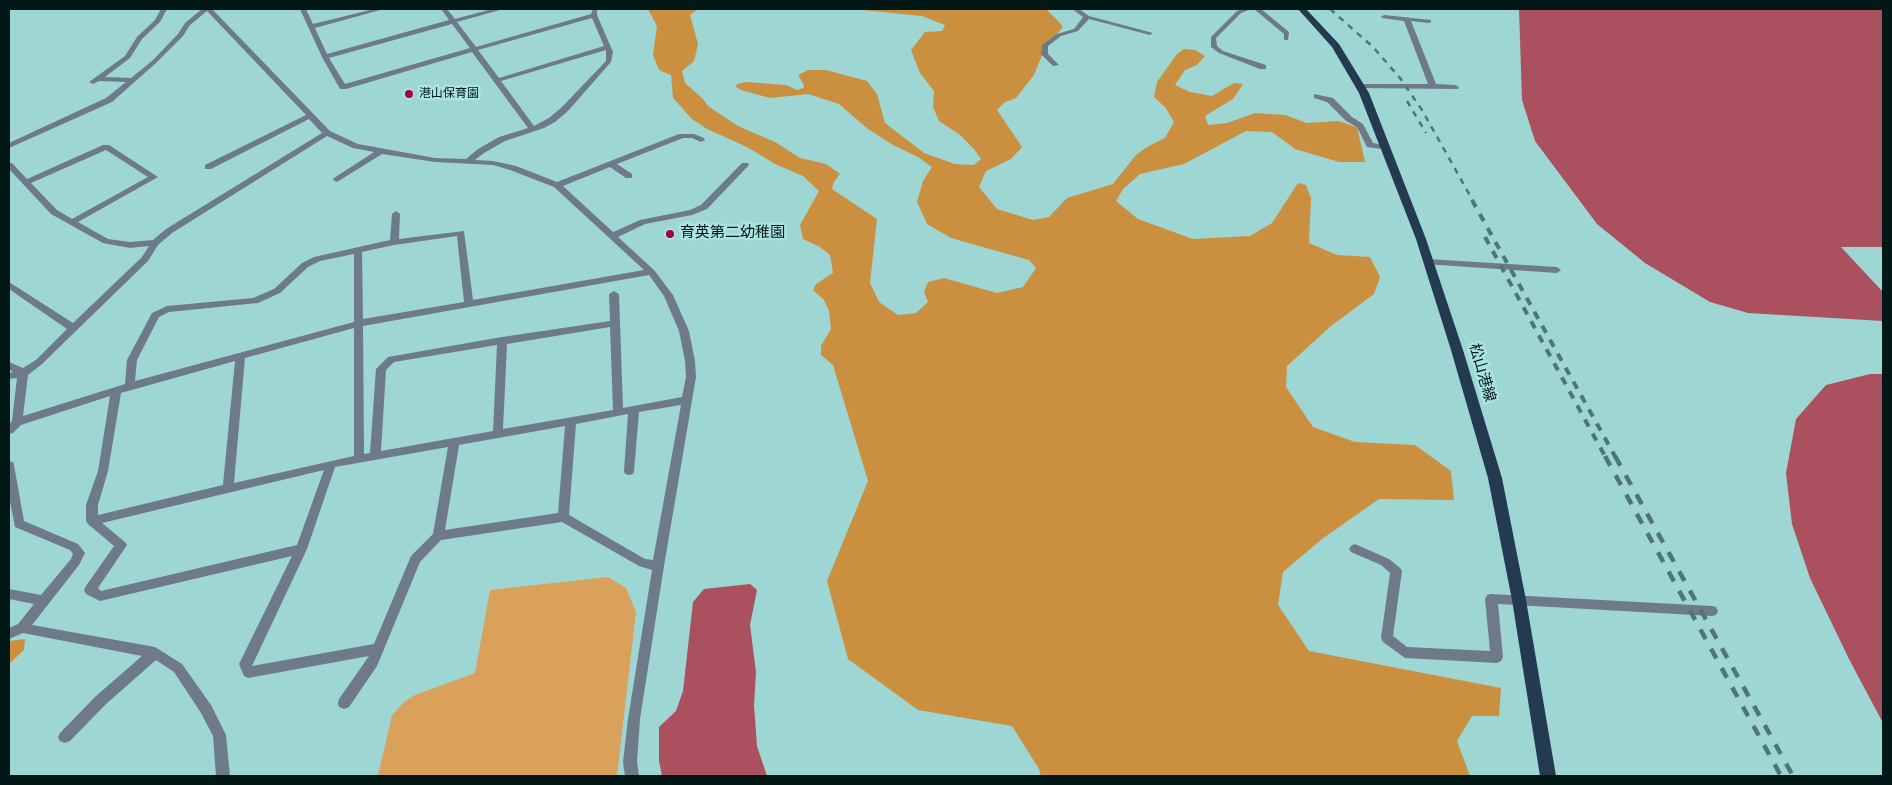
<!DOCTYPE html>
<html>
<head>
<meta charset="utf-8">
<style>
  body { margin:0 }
  #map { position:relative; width:1892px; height:785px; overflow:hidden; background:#9ed6d3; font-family:"Source Sans 3",sans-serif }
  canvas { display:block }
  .frame { position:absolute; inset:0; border:10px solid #021817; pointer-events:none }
</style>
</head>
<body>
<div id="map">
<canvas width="1892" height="785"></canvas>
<div class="frame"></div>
</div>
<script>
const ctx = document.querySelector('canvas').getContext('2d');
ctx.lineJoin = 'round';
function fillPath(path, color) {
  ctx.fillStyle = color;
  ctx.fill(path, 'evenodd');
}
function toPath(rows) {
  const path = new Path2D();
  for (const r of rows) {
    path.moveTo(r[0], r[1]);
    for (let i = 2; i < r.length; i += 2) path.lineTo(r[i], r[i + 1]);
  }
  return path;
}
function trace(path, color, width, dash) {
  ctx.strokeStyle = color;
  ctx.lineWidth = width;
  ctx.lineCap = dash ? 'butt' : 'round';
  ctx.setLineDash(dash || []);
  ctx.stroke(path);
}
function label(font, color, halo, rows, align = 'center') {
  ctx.font = font + ' "Source Sans 3","Noto Sans JP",sans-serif';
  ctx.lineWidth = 5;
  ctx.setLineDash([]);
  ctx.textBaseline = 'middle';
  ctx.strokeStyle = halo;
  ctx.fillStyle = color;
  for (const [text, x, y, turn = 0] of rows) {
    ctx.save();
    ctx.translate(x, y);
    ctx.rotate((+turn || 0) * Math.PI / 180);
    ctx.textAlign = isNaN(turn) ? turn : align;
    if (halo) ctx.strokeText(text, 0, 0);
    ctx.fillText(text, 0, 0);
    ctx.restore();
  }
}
fillPath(toPath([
  [608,577,626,588,636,612,617,776,378,776,392,715,404,702,415,695,475,673,490,590]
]), '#daa15a');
fillPath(toPath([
  [648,9,698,9,690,15,698,44,694,61,682,71,685,83,703,99,708,106,738,126,775,142,800,158,826,164,840,174,834,182,832,189,877,219,870,283,879,302,898,315,916,313,928,302,924,292,928,282,944,278,997,293,1023,287,1036,268,1029,260,951,238,927,224,917,202,923,181,932,167,918,157,893,145,868,129,839,104,808,94,770,98,741,90,736,87,737,84,746,82,786,85,797,90,804,88,803,83,798,75,808,70,826,70,867,81,877,94,885,123,924,153,955,164,974,165,981,159,974,149,960,135,939,121,933,107,934,91,920,73,911,50,925,32,942,31,945,25,922,16,852,9,1046,9,1060,23,1063,27,1045,48,1034,75,1016,98,1005,102,997,110,1022,147,1011,159,986,171,979,187,997,209,1033,220,1049,217,1067,198,1113,184,1136,155,1147,147,1165,138,1174,122,1165,107,1154,97,1157,82,1177,54,1184,49,1195,50,1205,56,1197,65,1185,70,1175,85,1190,92,1212,96,1234,83,1243,84,1233,99,1205,116,1208,125,1227,123,1255,113,1285,115,1307,123,1338,121,1357,127,1365,162,1339,162,1295,149,1272,132,1246,131,1184,164,1140,174,1123,189,1116,201,1138,219,1193,239,1250,236,1272,223,1298,183,1306,185,1311,198,1309,243,1337,255,1370,257,1380,277,1374,294,1331,326,1287,366,1286,387,1313,427,1355,442,1415,445,1451,471,1454,500,1379,499,1322,539,1283,572,1278,605,1309,651,1501,688,1499,716,1472,716,1457,741,1470,776,1041,776,1039,769,1012,726,918,710,848,659,827,581,868,481,833,365,821,355,821,346,831,329,829,311,824,300,813,290,816,284,833,273,830,255,820,247,803,239,800,225,819,191,803,176,775,164,747,147,707,129,692,119,673,98,671,75,659,70,653,55,657,26],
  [25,639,24,650,9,664,9,641]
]), '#cb8f40');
fillPath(toPath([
  [1519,9,1883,9,1883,247,1841,247,1883,292,1883,321,1748,313,1710,302,1645,263,1597,224,1535,141,1522,100],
  [1870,374,1883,374,1883,723,1849,659,1810,578,1792,524,1786,473,1796,419,1826,385],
  [750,584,757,590,750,625,756,672,754,705,757,746,767,776,662,776,659,761,659,727,676,711,683,691,693,602,704,589]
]), '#aa505f');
fillPath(toPath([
  [161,9,167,9,160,22,142,39,130,58,105,77,131,78,152,61,178,34,185,23,202,9,212,9,330,131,358,144,435,158,466,159,478,149,499,137,528,128,472,52,346,89,340,89,322,57,300,9,306,9,313,24,374,9,384,9,315,28,327,54,449,20,441,9,447,9,455,19,492,9,501,9,500,10,457,22,476,47,591,14,593,9,597,9,597,15,613,52,611,62,568,111,555,122,544,128,505,141,484,153,475,160,493,161,516,166,557,182,679,134,694,134,704,138,705,140,701,142,692,138,683,138,617,164,632,174,632,178,626,178,610,167,563,186,613,232,640,220,690,210,701,205,742,163,748,163,749,165,707,209,692,215,645,224,618,237,654,270,673,295,689,331,695,361,696,377,664,566,640,719,637,762,639,776,625,776,623,762,628,719,652,570,639,566,562,522,441,540,420,562,377,666,349,707,344,709,339,707,338,703,339,699,369,656,248,678,244,676,239,664,292,556,100,601,86,594,84,590,86,586,114,546,88,524,86,521,86,505,98,471,110,396,21,425,13,433,9,434,9,424,12,421,17,378,9,379,9,373,13,372,9,369,9,362,23,368,36,360,67,329,9,289,9,282,73,323,142,257,149,246,130,248,103,243,51,214,9,169,9,163,12,163,27,179,103,145,109,145,158,177,78,222,108,239,130,242,153,240,166,229,322,133,309,119,211,169,205,169,205,165,306,115,207,11,190,25,183,36,156,63,112,102,9,148,9,143,106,98,126,82,99,81,93,84,89,82,125,56,137,37,155,20,161,9],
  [592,18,604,46,499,78,478,50,592,18],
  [452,24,470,48,345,84,329,58,452,24],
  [606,50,606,61,562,107,549,118,534,126,501,81,606,50],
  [327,136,353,148,374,152,334,178,333,180,337,182,382,154,435,162,493,165,510,170,554,187,644,270,473,300,464,231,399,239,400,214,396,211,392,214,390,240,314,257,302,263,274,289,253,298,167,306,152,313,127,360,125,384,23,416,28,375,42,364,148,261,158,245,172,233,327,136],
  [106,150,148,177,72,219,57,210,31,183,106,150],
  [457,236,464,302,363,319,362,252,394,245,457,236],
  [354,254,354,322,135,381,137,360,159,317,169,312,258,303,280,293,308,267,320,261,354,254],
  [649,275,664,296,679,331,685,361,686,377,682,397,623,408,619,294,614,291,609,294,610,321,502,337,388,357,376,369,370,453,364,454,363,326,649,275],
  [610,327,613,410,503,429,507,344,610,327],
  [354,328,354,456,234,483,245,358,354,328],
  [497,345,493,431,381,451,386,370,394,362,497,345],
  [235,361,223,485,98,515,98,505,108,471,121,393,235,361],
  [681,405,653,560,645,559,569,515,576,424,628,414,624,471,625,474,629,475,633,474,634,471,639,412,681,405],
  [565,426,558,513,445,530,459,445,565,426],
  [448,447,433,534,411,556,374,644,252,666,307,549,335,467,448,447],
  [324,470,297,545,101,591,98,588,127,545,125,542,102,523,324,470],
  [1072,9,1079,9,1089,16,1153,33,1150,35,1089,19,1078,31,1061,36,1048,46,1048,54,1059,65,1053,66,1041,54,1042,45,1057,34,1074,29,1083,17,1072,9],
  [1242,9,1251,9,1241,13,1216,38,1217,46,1223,51,1266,65,1266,69,1260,69,1219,53,1211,47,1211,37,1237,11,1242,9],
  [1254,9,1261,9,1289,32,1288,40,1284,40,1284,34,1254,9],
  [1384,15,1431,20,1431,22,1429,23,1411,21,1436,84,1455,85,1459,87,1458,89,1357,88,1356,86,1360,84,1428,84,1404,21,1382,18,1381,17,1384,15],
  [1314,94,1333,98,1352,117,1363,124,1373,143,1390,146,1390,150,1367,147,1357,127,1346,121,1327,102,1314,98,1314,94],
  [1428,259,1557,267,1561,270,1557,273,1425,264,1424,262,1428,259],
  [9,461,13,462,14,465,24,521,78,544,85,553,79,565,32,625,155,647,182,664,211,705,226,735,230,776,216,776,213,736,201,713,174,672,156,660,106,704,70,741,65,743,60,741,58,737,60,733,96,696,142,656,23,633,9,639,9,628,18,624,34,604,9,599,9,589,41,595,71,559,73,554,70,550,15,527,9,496,9,461],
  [1355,544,1389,559,1400,568,1402,571,1393,636,1407,647,1490,651,1485,599,1487,595,1491,594,1712,606,1716,607,1718,611,1716,615,1712,616,1498,604,1503,657,1501,661,1497,663,1405,658,1383,642,1381,638,1390,573,1381,565,1351,552,1349,549,1351,546,1355,544]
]), '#6e7a88');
fillPath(toPath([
  [1298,9,1306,9,1339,44,1369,93,1426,239,1463,350,1502,478,1526,600,1556,776,1540,776,1512,600,1488,478,1451,350,1416,239,1359,93,1332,47,1298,9]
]), '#243a51');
trace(toPath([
  [1330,9,1373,47,1400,78,1422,110,1473,201],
  [1407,101,1426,133]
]), '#4f7674', 2.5, [6, 6]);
trace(toPath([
  [1472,200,1616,458],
  [1485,237,1606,458]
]), '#4f7674', 4, [8, 8]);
trace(toPath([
  [1605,456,1781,776],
  [1615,456,1793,776]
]), '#4f7674', 4.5, [11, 11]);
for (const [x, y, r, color] of [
  [409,94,5,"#a1023c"],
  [670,234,5,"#a1023c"]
]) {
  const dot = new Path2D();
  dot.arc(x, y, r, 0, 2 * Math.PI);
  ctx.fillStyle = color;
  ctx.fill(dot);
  trace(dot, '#aae3e0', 2);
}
label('12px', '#021817', '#aae3e0', [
  ["港山保育園",419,94]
], 'left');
label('15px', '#021817', '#aae3e0', [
  ["育英第二幼稚園",680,234]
], 'left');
label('15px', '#021817', '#aae3e0', [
  ["松山港線",1481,373,74]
]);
</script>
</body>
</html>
